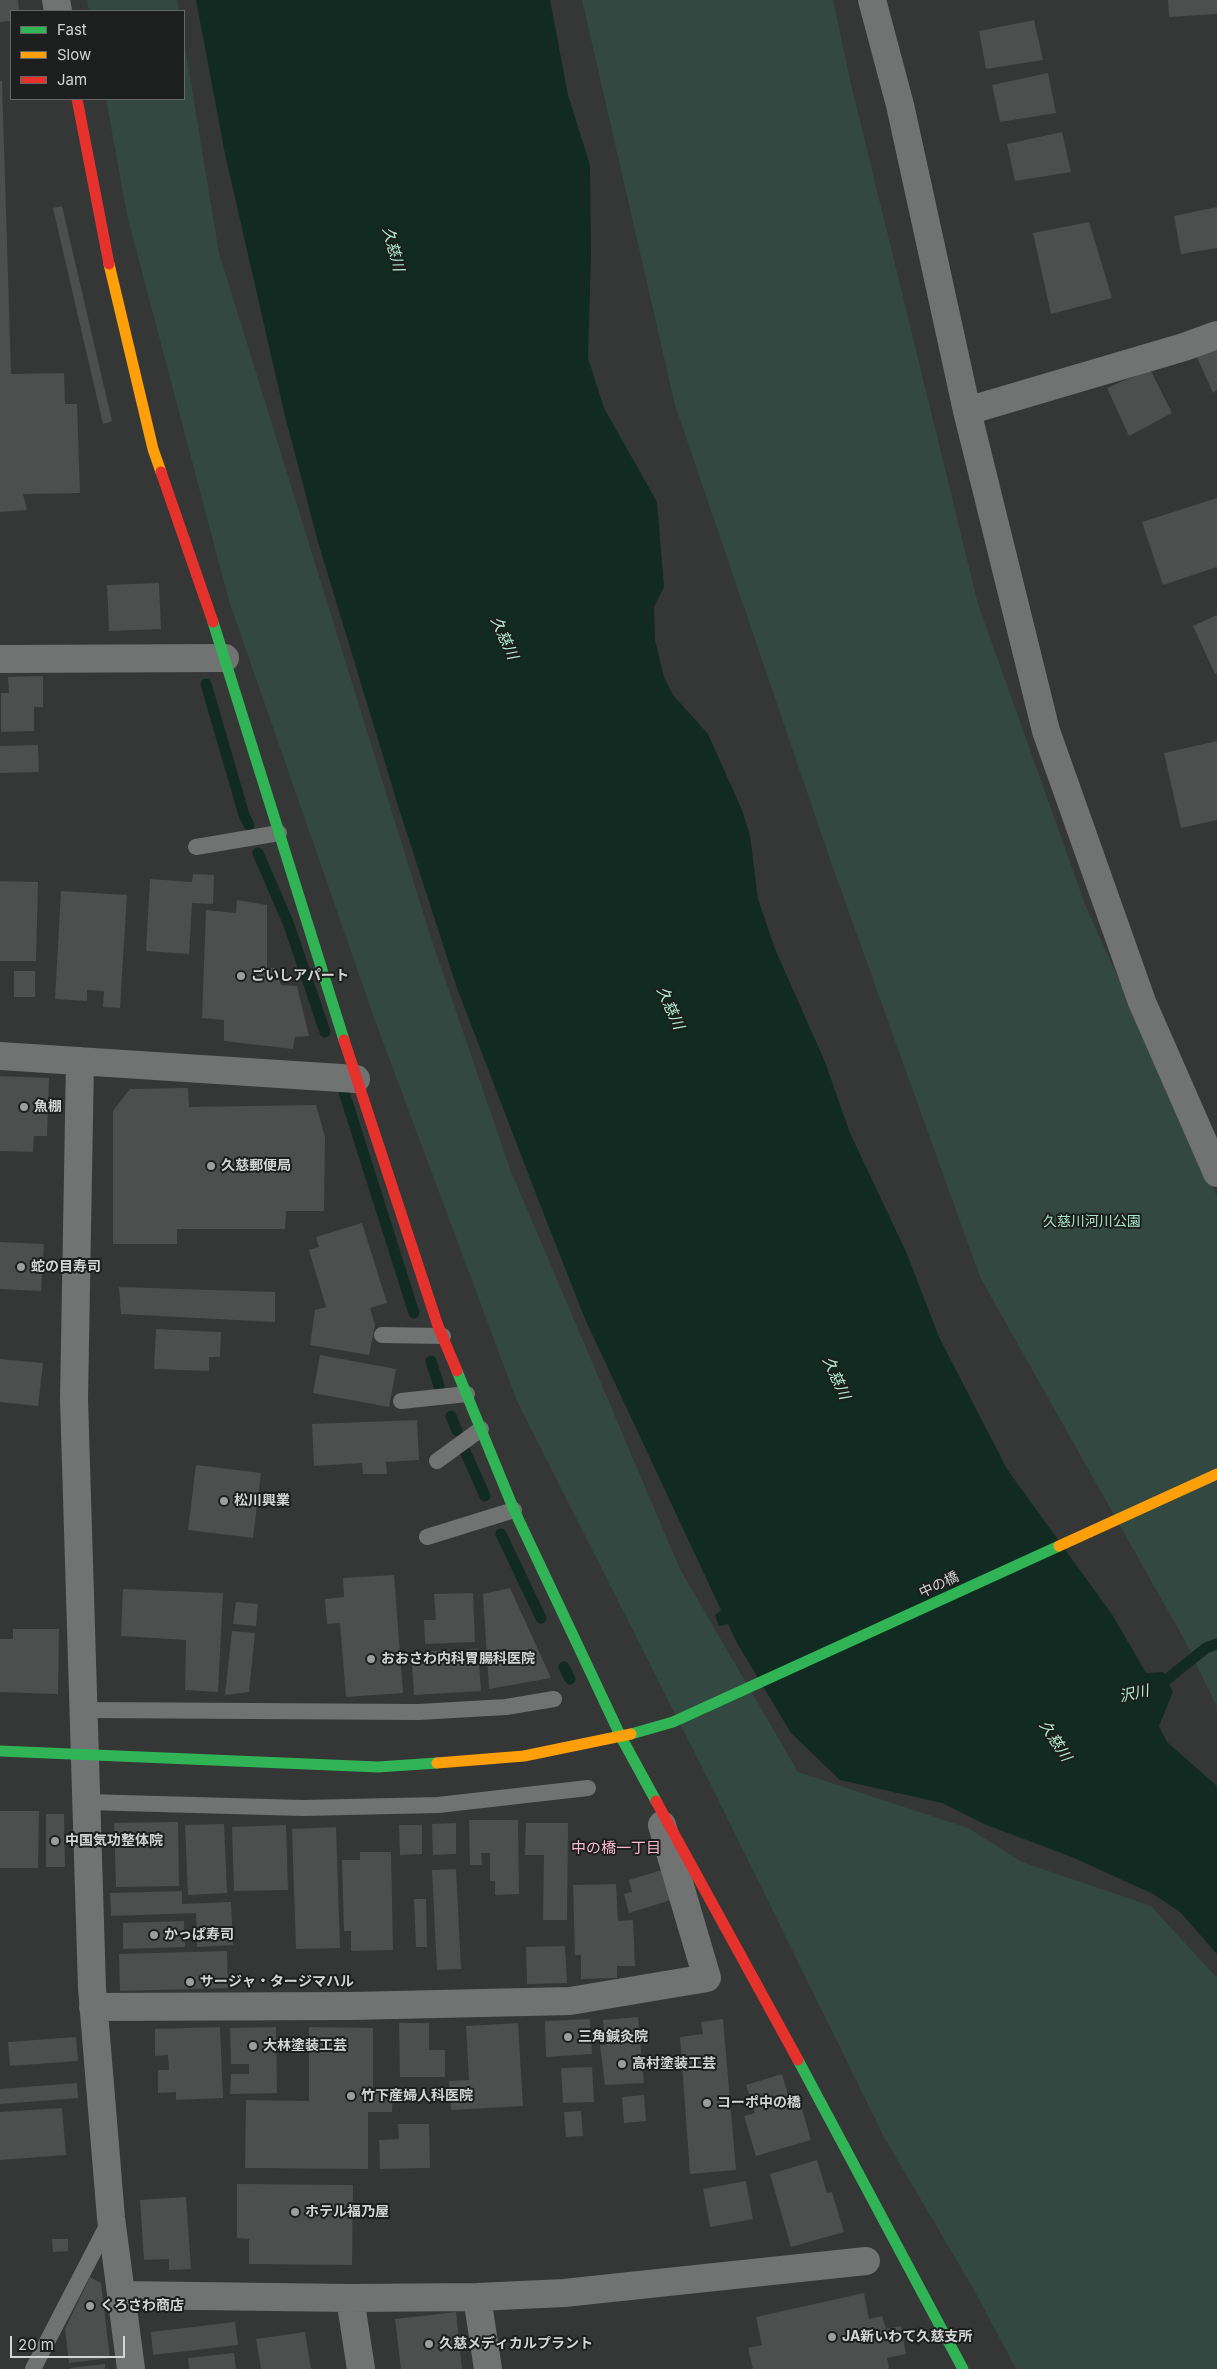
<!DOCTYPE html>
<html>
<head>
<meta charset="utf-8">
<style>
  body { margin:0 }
  #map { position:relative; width:1217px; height:2369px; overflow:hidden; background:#343736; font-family:Inter,sans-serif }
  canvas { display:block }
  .legend { position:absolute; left:10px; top:10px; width:175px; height:90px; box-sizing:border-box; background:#1c1f1d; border:1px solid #656866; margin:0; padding:6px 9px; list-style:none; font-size:15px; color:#d2d5d4 }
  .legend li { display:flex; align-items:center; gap:10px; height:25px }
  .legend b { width:25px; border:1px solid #656866 }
  .scale { position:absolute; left:10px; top:2336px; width:115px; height:22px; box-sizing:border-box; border:2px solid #d2d5d4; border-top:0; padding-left:6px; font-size:15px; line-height:18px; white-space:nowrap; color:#d2d5d4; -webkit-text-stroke:4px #1c1f1d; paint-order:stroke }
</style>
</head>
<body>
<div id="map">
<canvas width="1217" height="2369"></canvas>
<ul class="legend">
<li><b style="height:6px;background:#30b455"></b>Fast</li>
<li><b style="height:6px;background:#ff9f0a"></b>Slow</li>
<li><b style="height:6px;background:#e5322d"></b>Jam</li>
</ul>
<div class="scale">20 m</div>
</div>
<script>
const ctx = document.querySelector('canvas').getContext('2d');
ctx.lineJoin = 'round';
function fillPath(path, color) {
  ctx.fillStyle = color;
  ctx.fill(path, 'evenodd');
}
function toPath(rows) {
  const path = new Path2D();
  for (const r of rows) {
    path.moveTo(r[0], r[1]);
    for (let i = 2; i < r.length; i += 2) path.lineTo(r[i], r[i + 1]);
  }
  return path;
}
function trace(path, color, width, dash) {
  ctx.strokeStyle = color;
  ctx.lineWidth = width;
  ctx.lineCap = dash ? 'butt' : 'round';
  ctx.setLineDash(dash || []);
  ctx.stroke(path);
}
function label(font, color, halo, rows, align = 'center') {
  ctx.font = font + ' Inter,"Noto Sans JP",sans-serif';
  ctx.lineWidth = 4;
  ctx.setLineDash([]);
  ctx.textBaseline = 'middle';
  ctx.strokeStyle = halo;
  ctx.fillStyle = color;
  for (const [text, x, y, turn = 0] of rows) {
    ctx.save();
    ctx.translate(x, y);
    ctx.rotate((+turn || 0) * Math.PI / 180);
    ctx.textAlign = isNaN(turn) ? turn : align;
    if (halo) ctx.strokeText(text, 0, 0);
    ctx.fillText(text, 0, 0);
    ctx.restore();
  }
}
fillPath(toPath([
  [87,0,177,0,179,11,89,11],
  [582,0,833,0,851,84,978,604,1086,907,1217,1196,1217,1707,1185,1641,980,1277,833,868,675,405],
  [184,41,219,253,431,938,510,1169,680,1569,798,1772,968,1828,1022,1862,1151,1906,1217,1978,1217,2369,1016,2369,974,2290,884,2137,712,1787,517,1401,377,1026,229,601,127,215,106,99,184,99]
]), '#324840');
fillPath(toPath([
  [196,0,550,0,568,95,590,165,591,254,588,358,604,408,657,502,664,587,654,607,655,640,664,677,673,695,708,734,742,810,750,835,758,899,775,949,825,1062,850,1133,907,1254,939,1337,1007,1469,1113,1616,1146,1673,1163,1672,1173,1692,1159,1726,1167,1742,1217,1786,1217,1954,1180,1912,1153,1894,1072,1857,984,1824,942,1803,840,1780,791,1733,737,1643,728,1624,719,1626,715,1615,721,1610,585,1319,534,1189,457,988,400,812,318,542,284,412,225,154]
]), '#112b22');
trace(toPath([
  [206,684,244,815,249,825],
  [258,853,289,925,325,1032],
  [344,1092,414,1313],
  [431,1361,439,1386],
  [451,1416,457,1431],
  [465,1451,485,1496],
  [501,1534,541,1618],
  [564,1667,570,1679],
  [1156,1688,1206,1648,1217,1644]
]), '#112b22', 11);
fillPath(toPath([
  [0,0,18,0,19,11,11,11,11,21,0,22],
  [1168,0,1217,0,1217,14,1169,17],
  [1034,20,1043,60,986,69,979,31],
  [1048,73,1056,113,1000,122,992,85],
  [0,81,2,81,11,374,64,373,65,404,77,404,80,493,23,494,27,510,0,512],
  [1062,132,1071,172,1015,181,1007,144],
  [62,206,112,421,103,424,53,208],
  [1217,207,1217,248,1181,254,1174,216],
  [1089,222,1112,298,1051,314,1033,233],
  [1217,333,1217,390,1213,393,1191,344],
  [1150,369,1172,413,1129,436,1107,388],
  [1217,498,1217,567,1163,585,1142,522],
  [159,583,161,629,109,631,107,585],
  [1217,615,1217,673,1215,674,1193,626],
  [43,676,43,707,34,707,34,731,1,732,1,693,9,693,8,677],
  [1217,741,1217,820,1181,828,1164,753],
  [38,745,39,772,0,773,0,746],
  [193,874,214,875,213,904,192,903,189,954,146,951,150,879,192,882],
  [0,881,38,882,36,961,0,961],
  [61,891,127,895,120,1008,103,1007,104,991,87,990,87,1001,55,999],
  [237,900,267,905,267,968,275,968,281,985,297,986,309,1036,295,1037,293,1049,224,1041,224,1020,202,1018,206,910,236,913],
  [14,971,35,971,35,997,14,997],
  [0,1076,49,1078,47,1136,34,1136,33,1152,0,1151],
  [188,1088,189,1107,316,1105,325,1137,324,1211,286,1211,285,1229,177,1229,177,1244,113,1244,113,1111,130,1089],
  [362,1223,387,1303,370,1308,375,1325,369,1355,310,1345,315,1310,326,1307,309,1250,319,1247,316,1237],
  [0,1242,44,1244,41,1291,0,1289],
  [119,1287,275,1292,275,1322,121,1314],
  [156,1329,221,1332,220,1357,209,1357,209,1371,154,1369],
  [320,1355,396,1369,389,1407,313,1393],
  [0,1359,43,1363,38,1406,0,1402],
  [417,1420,419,1460,386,1462,387,1474,363,1474,362,1463,314,1466,312,1424],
  [196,1465,261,1473,253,1538,188,1530],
  [394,1575,403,1693,346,1697,340,1623,327,1624,325,1599,344,1597,343,1578],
  [510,1588,551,1678,489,1689,483,1594],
  [123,1589,223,1593,218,1692,185,1690,186,1640,121,1636],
  [473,1593,475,1642,425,1644,424,1620,436,1620,434,1594],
  [236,1602,258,1604,256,1626,233,1624],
  [13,1629,59,1629,58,1694,0,1692,0,1639,13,1639],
  [232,1631,255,1633,249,1692,225,1695],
  [478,1649,481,1691,414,1695,411,1652],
  [0,1811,39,1811,38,1868,0,1868],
  [46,1814,64,1814,65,1867,46,1867],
  [469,1820,518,1820,519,1894,495,1895,495,1881,490,1881,490,1853,481,1853,482,1865,470,1865],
  [178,1822,179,1886,116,1887,114,1823],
  [456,1823,456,1854,433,1855,432,1824],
  [526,1823,568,1823,567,1920,543,1920,544,1855,525,1855],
  [224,1824,227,1893,188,1895,185,1825],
  [286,1825,288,1890,234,1891,232,1827],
  [399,1825,422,1825,422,1854,400,1855],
  [336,1827,340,1948,296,1949,292,1829],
  [360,1852,391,1852,393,1950,351,1951,351,1931,344,1931,342,1860,360,1860],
  [456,1869,461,1969,437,1970,432,1870],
  [662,1870,671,1900,629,1913,624,1894,632,1892,629,1880],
  [616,1884,618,1921,633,1920,635,1966,617,1966,617,1978,581,1979,581,1955,575,1955,573,1885],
  [182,1891,182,1904,231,1902,233,1945,197,1947,196,1913,111,1916,110,1893],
  [414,1899,426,1899,427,1947,416,1947],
  [184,1921,185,1947,123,1949,123,1923],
  [565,1946,567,1983,527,1984,526,1947],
  [227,1951,228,1988,120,1991,119,1954],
  [638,2017,644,2083,605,2085,600,2045,605,2045,603,2020],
  [590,2019,592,2054,546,2057,545,2021],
  [723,2019,736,2170,690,2174,680,2037,703,2034,701,2022],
  [399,2023,429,2023,429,2050,445,2050,445,2077,400,2077],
  [518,2023,523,2106,451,2110,449,2081,469,2080,466,2026],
  [220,2027,223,2098,176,2100,176,2092,158,2093,158,2070,169,2070,168,2055,155,2056,155,2029],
  [276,2027,277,2093,230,2094,231,2074,249,2074,249,2064,231,2064,230,2028],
  [309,2027,373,2028,373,2091,393,2091,392,2112,368,2112,368,2169,245,2168,246,2100,309,2101],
  [76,2037,78,2061,10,2066,8,2042],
  [592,2067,594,2102,563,2103,561,2068],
  [782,2074,791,2105,800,2102,811,2140,756,2156,744,2116,755,2113,746,2085],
  [77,2083,78,2098,0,2104,0,2089],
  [644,2095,646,2121,624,2123,622,2097],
  [62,2108,66,2155,0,2160,0,2112],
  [581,2111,583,2136,566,2137,564,2112],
  [398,2124,429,2124,430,2168,380,2169,379,2140,399,2139],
  [817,2160,827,2193,832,2192,844,2232,791,2247,770,2174],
  [746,2181,753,2219,710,2227,703,2189],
  [237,2184,353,2185,352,2265,249,2264,249,2239,237,2238],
  [186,2197,191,2269,169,2270,169,2259,144,2260,140,2200],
  [52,2239,68,2239,68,2251,53,2252],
  [90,2277,101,2283,110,2358,69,2363,65,2329],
  [864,2293,869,2319,882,2316,886,2329,901,2326,906,2354,887,2358,889,2369,753,2369,748,2348,762,2345,756,2317],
  [456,2312,462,2369,401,2369,395,2319],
  [235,2322,238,2345,153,2355,151,2332],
  [305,2332,311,2369,261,2369,256,2339],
  [234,2353,236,2369,189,2369,188,2358],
  [105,2364,105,2369,70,2369,70,2368]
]), '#4d4e4e');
trace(toPath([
  [196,847,279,833],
  [382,1335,443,1336],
  [401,1401,467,1394],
  [437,1461,481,1429],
  [427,1537,514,1510],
  [84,1710,419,1712,506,1707,554,1699],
  [86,1802,303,1808,438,1805,588,1788],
  [33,2369,110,2220]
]), '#707372', 16);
trace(toPath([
  [56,0,58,11],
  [872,0,900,105,967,411,1046,731,1142,1002,1217,1173],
  [967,411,1184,347,1217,335],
  [0,659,225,658],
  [0,1056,356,1079],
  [80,1061,74,1399,92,1988,111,2218,131,2369],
  [93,2007,350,2006,570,2001,707,1978,662,1825],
  [121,2295,350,2298,477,2297,564,2293,866,2261],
  [477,2297,488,2369],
  [350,2298,361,2369]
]), '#707372', 28);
trace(toPath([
  [213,622,344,1040],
  [457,1371,514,1510,621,1737,656,1801],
  [631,1734,673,1722,1059,1546],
  [0,1751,378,1767,437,1763],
  [798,2060,963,2369]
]), '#30b455', 11);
trace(toPath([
  [109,264,153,449,161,472],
  [1059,1546,1217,1474],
  [437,1763,524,1756,631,1734]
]), '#ff9f0a', 11);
trace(toPath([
  [77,99,109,264],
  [161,472,213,622],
  [344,1040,438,1326,457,1371],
  [656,1801,798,2060]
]), '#e5322d', 11);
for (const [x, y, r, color] of [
  [241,976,5,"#9b9e9d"],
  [24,1107,5,"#9b9e9d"],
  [211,1166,5,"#9b9e9d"],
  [21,1267,5,"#9b9e9d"],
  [224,1501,5,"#9b9e9d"],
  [371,1659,5,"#9b9e9d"],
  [55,1841,5,"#9b9e9d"],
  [154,1935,5,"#9b9e9d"],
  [190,1982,5,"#9b9e9d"],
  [568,2037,5,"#9b9e9d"],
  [253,2046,5,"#9b9e9d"],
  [622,2064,5,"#9b9e9d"],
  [351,2096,5,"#9b9e9d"],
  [707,2103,5,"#9b9e9d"],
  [295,2212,5,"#9b9e9d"],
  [90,2306,5,"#9b9e9d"],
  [832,2337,5,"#9b9e9d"],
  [429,2344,5,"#9b9e9d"]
]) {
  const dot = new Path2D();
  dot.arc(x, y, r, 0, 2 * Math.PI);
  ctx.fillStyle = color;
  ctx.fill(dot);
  trace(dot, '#1c1f1d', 2);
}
label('bold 14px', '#d2d5d4', '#1c1f1d', [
  ["ごいしアパート",251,976],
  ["魚棚",34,1107],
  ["久慈郵便局",221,1166],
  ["蛇の目寿司",31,1267],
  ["松川興業",234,1501],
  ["おおさわ内科胃腸科医院",381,1659],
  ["中国気功整体院",65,1841],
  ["かっぱ寿司",164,1935],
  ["サージャ・タージマハル",200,1982],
  ["三角鍼灸院",578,2037],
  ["大林塗装工芸",263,2046],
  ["高村塗装工芸",632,2064],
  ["竹下産婦人科医院",361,2096],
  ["コーポ中の橋",717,2103],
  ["ホテル福乃屋",305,2212],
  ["くろさわ商店",100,2306],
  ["JA新いわて久慈支所",842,2337],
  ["久慈メディカルプラント",439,2344]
], 'left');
label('14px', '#a8e4cb', '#1c1f1d', [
  ["久慈川河川公園",1092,1222]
]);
label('14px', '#d2d5d4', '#1c1f1d', [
  ["中の橋",939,1585,-25]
]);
label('italic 15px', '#b3f0d6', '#1c1f1d', [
  ["久慈川",393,249,75],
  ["久慈川",504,638,66],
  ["久慈川",670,1008,66],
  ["久慈川",836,1378,66],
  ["沢川",1134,1694,-13],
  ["久慈川",1055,1741,57]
]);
label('15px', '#fbbad2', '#1c1f1d', [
  ["中の橋一丁目",616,1848]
]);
</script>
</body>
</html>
